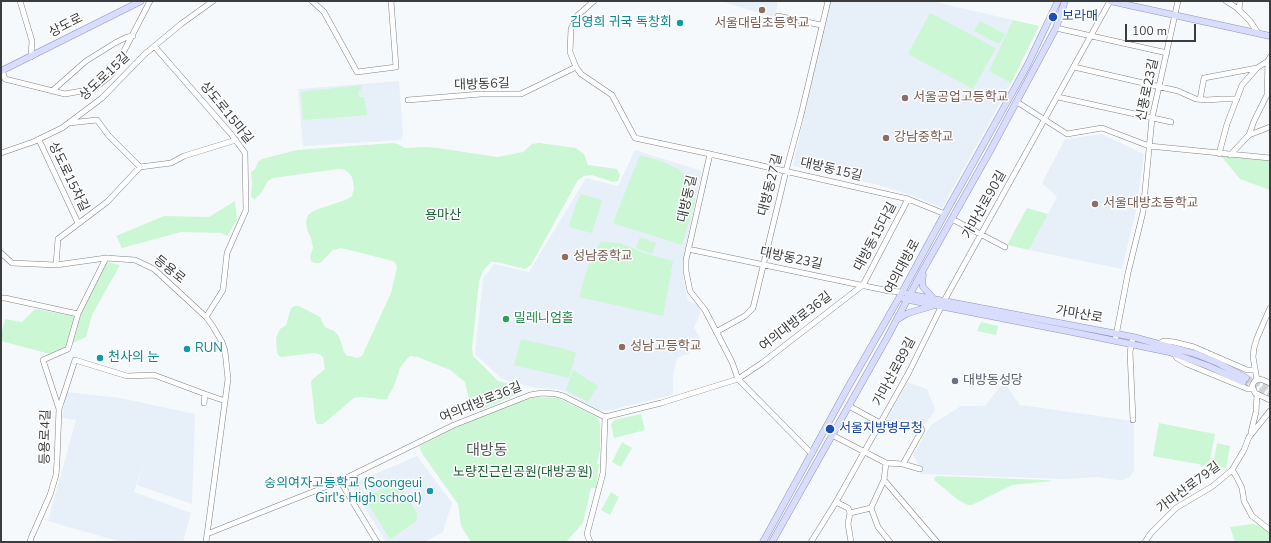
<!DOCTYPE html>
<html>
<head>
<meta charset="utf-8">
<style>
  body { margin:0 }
  #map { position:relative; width:1271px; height:543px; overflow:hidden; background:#f6f9fc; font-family:"Nunito Sans",sans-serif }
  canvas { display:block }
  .frame { position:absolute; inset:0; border:2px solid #3b3c3d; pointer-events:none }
  .scale { position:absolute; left:1125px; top:24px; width:71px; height:18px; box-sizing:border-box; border:2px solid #3b3c3d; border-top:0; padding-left:5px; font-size:12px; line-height:14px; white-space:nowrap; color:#3b3c3d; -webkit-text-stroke:3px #fff; paint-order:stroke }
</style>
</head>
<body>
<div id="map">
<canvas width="1271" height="543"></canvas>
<div class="frame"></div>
<div class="scale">100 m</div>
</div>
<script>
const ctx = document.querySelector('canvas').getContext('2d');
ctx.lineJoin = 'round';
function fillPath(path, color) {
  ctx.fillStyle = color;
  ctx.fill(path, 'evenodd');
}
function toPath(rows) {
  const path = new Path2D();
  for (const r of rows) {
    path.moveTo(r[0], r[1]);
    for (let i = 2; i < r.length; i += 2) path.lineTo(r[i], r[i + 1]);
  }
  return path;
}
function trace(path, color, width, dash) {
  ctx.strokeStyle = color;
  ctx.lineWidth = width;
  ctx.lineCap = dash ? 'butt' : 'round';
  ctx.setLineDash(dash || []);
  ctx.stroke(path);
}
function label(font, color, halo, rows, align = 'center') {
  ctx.font = font + ' "Nunito Sans","Noto Sans KR",sans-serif';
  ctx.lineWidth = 3;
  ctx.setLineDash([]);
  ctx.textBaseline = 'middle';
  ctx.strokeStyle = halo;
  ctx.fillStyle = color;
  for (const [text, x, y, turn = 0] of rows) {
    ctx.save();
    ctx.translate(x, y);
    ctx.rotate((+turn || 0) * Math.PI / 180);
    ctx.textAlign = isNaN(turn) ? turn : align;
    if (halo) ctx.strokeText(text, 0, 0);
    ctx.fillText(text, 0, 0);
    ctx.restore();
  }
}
fillPath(toPath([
  [721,1,778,1,775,18],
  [829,1,931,1,1039,26,1011,83,942,208,914,196,879,185,793,166],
  [399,81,403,135,401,140,303,146,298,89],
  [1102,134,1144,154,1136,211,1122,269,1029,250,1057,197,1042,183,1065,139],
  [635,150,702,171,686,245,683,277,688,301,697,304,701,312,694,328,702,341,691,346,690,353,677,358,673,375,673,395,606,411,595,409,563,391,556,389,536,388,510,382,501,378,475,354,483,279,494,264,529,272,586,178,618,186],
  [907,382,927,389,934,407,935,411,925,424,892,420,888,418],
  [1004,382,1020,405,1134,421,1134,470,1131,476,1123,480,1117,480,1098,477,1064,479,920,474,920,466,913,455,931,425,961,406,985,406],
  [66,392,120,398,195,414,192,504,137,485,148,448,134,492,191,513,183,542,128,542,129,537,127,542,118,542,118,541,48,521,76,420,62,418],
  [417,456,452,503,443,532,424,542,386,542,354,491,356,482]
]), '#e7eff8');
fillPath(toPath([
  [930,13,996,48,973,89,908,54],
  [1013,20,1039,26,1011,83,989,71],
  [980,21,1005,34,999,44,974,31],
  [362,85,361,89,358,93,360,97,364,97,367,115,303,120,301,92],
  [393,143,398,144,405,148,427,147,438,148,497,157,523,152,532,144,539,143,576,148,584,154,588,165,617,169,620,175,618,181,613,182,592,175,584,176,578,180,531,265,525,269,497,262,491,262,483,271,479,281,472,348,473,356,498,381,514,385,518,389,517,394,481,410,475,405,468,396,465,382,450,370,418,357,410,356,405,361,400,368,394,386,387,399,380,399,361,397,354,398,323,424,317,424,315,419,311,382,313,379,325,369,323,357,319,354,314,353,282,357,279,356,277,353,276,338,280,329,286,325,291,308,295,306,299,306,320,317,325,327,334,331,339,336,344,352,346,355,357,358,362,356,391,293,397,267,395,262,389,260,341,248,333,250,320,263,315,263,311,261,310,256,313,248,311,238,307,230,306,221,308,215,313,211,348,199,352,196,354,188,353,181,351,175,345,170,338,169,273,178,268,181,262,192,254,200,251,196,252,185,251,172,255,169,258,162,262,159,297,150],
  [640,155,661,161,678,169,687,178,691,186,695,202,682,245,613,223],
  [1221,156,1270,160,1270,190,1240,179],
  [581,194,602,200,592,233,569,227,576,204],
  [235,201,237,220,227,236,221,233,181,232,122,248,116,236,164,216,209,217],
  [1027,208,1048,214,1029,250,1007,245],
  [640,237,656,243,652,254,636,248],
  [601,242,620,243,644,253,673,261,663,316,579,297,589,263],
  [107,262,120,265,92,315,86,337,50,354,1,341,1,335,5,319,22,322,35,309,78,317],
  [981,322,998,326,998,327,996,335,977,331],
  [521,339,565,349,576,353,569,378,514,365],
  [573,370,598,386,588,402,566,390],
  [538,397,558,398,597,417,600,423,600,450,597,464,599,464,596,488,591,488,583,523,566,542,471,542,461,526,458,504,423,455,419,446,455,428,516,401],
  [641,414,645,430,614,438,611,425,614,420],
  [1159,423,1215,434,1209,466,1153,456],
  [622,442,632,448,621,467,612,462],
  [1217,443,1230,446,1226,468,1213,465],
  [937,476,1046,480,1053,481,1012,485,972,505,968,505,958,500,934,480,935,477],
  [398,481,417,514,417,520,415,522,390,539,366,501,366,497],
  [611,492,619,497,610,515,601,510],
  [1252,524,1259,525,1270,533,1270,542,1235,542,1230,527]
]), '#cbf7d4');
trace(toPath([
  [1246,378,1270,388],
  [1243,382,1270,395]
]), '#d1d3d6', 6, [6, 3]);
const minor = toPath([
  [20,1,32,41,31,57],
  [312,1,324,12,357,72,396,67,391,1],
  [594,1,577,16,571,29,570,52,576,67,581,74,612,95,635,138,710,154,686,260,686,271,690,291,705,310,732,362,738,379,812,454],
  [1226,1,1237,8,1250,21,1258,33],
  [1239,10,1240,1],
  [778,16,821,25],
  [1056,28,1167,53],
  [155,47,231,134,245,153,246,210,227,253,223,290,206,317],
  [1074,67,1178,91,1196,99,1207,100,1221,99,1237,99],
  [2,70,5,79,65,94,93,89,109,77,113,72,150,1],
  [52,91,86,61,115,43,127,37,133,36],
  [1058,97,1171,122],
  [1200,99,1204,78,1257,68,1268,61],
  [408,100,481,94,521,94,576,67],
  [1017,102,1067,134,1102,128,1149,146,1270,158],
  [69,123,97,120,109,136,140,167],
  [1249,135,1254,121,1267,95,1268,61,1270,57],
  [39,140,78,223],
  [1,153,33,142,62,128,102,98,145,54,181,24,213,1],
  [710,154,908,199,945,214],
  [1219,154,1227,124,1242,85,1257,68],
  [1230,155,1249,135,1270,127],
  [952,219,1005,247],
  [688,249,889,291,902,292],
  [1,253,12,263,56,265,106,258,135,260,154,269,206,317,212,325,222,342,225,351,228,379,206,542],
  [56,265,58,239,107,202,140,167,171,163,184,156,236,140],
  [1,298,5,298,78,314],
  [716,332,745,316,753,308,786,171,801,115,828,1],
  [1115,341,1128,273,1143,212,1152,118,1178,1],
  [1158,344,1164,341,1174,342,1194,347,1247,370,1255,370],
  [1174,354,1177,358,1187,364,1248,389,1252,389],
  [1257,380,1253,357,1254,348,1257,338,1270,308],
  [1270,383,1263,380,1258,379,1254,382,1252,386,1255,393,1270,400],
  [205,394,225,401],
  [849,406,880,423,920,426,922,430,903,464],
  [59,409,75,360,127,376,154,375,205,394,204,403],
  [1133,420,1130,352,1133,337],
  [1251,432,1256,412,1257,394],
  [832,435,886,463,903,464,920,469],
  [886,463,884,480,937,542],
  [1232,470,1236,476,1242,488,1244,501,1252,516,1270,530],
  [884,480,871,508,878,527,890,542],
  [340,481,377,542],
  [836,502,848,508,850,513,848,524,851,542],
  [850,513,871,508],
  [207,534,340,481,454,425,530,395,542,393,556,394,563,396,605,417,661,403,738,379,762,363,863,285,908,199],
  [30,542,31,538,50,495,56,475,57,461,59,409,43,360,68,349,78,314,106,258],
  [590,542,587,534,603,473,605,417],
  [811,542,836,502,909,372,944,301,1110,1],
  [1145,542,1151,533,1176,508,1213,486,1232,470,1244,450,1249,437,1270,411]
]);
const major = toPath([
  [1110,1,1270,36],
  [1,71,141,1],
  [923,275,922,282,923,287,934,299],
  [907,294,1133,337,1196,354,1218,363,1246,378],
  [904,299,1077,333,1169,352,1208,366,1243,382],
  [898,319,908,313,932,306],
  [763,542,847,389,899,298,932,237,1027,66,1058,1],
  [772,542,887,338,923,270,989,153,1056,28,1065,1]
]);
trace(minor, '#818386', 6);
trace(major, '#9094b8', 7);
trace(minor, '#fff', 5);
trace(major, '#d8dcfd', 6);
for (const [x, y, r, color] of [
  [762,10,4,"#8d6e63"],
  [1053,17,5,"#1a4fb4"],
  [680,23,4,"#0f9aa8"],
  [905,98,4,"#8d6e63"],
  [886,138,4,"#8d6e63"],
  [1095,204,4,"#8d6e63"],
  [565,257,4,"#8d6e63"],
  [506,319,4,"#2e9e5b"],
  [622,347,4,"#8d6e63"],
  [187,349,4,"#0f9aa8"],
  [100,358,4,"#0f9aa8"],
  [955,381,4,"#6b7280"],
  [830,429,5,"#1a4fb4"],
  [430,491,4,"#0f9aa8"]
]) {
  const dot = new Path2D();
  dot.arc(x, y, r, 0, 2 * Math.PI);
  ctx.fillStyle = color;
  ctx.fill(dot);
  trace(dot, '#fff', 1.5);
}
label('13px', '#164399', '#fff', [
  ["보라매",1062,17],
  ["서울지방병무청",839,429]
], 'left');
label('13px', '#0d838f', '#fff', [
  ["김영희 귀국 독창회",672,23],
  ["RUN",195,349,"left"],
  ["천사의 눈",108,358,"left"],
  ["숭의여자고등학교 (Soongeui",422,484],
  ["Girl's High school)",422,499]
], 'right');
label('13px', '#785e54', '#fff', [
  ["서울대림초등학교",762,24,"center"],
  ["서울공업고등학교",913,98],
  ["강남중학교",894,138],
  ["서울대방초등학교",1103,204],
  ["성남중학교",573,257],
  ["성남고등학교",630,347]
], 'left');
label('13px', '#3b3c3d', '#fff', [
  ["상도로",66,26,-27],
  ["상도로15길",105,77,-43],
  ["대방동6길",482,85,-2],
  ["신풍로23길",1148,90,-78],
  ["상도로15마길",226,113,51],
  ["대방동15길",831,170,13],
  ["상도로15차길",68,177,64],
  ["대방동27길",771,185,-76],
  ["대방동길",688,199,-77],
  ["가마산로90길",985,205,-61],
  ["대방동15다길",876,237,-62],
  ["대방동23길",791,259,12],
  ["여의대방로",903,267,-62],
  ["등용로",169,270,39],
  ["가마산로",1079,315,10],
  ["여의대방로36길",796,322,-38],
  ["가마산로89길",895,372,-62],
  ["여의대방로36길",481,403,-22],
  ["등용로4길",46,437,-89],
  ["가마산로79길",1189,488,-37]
]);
label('13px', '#1b5c31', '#fff', [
  ["용마산",443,216],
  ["노량진근린공원(대방공원)",523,473]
]);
label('13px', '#27864d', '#fff', [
  ["밀레니엄홀",514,319]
], 'left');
label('13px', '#5b616d', '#fff', [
  ["대방동성당",963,381]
], 'left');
label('15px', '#55575a', '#fff', [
  ["대방동",487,451]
]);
</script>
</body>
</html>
